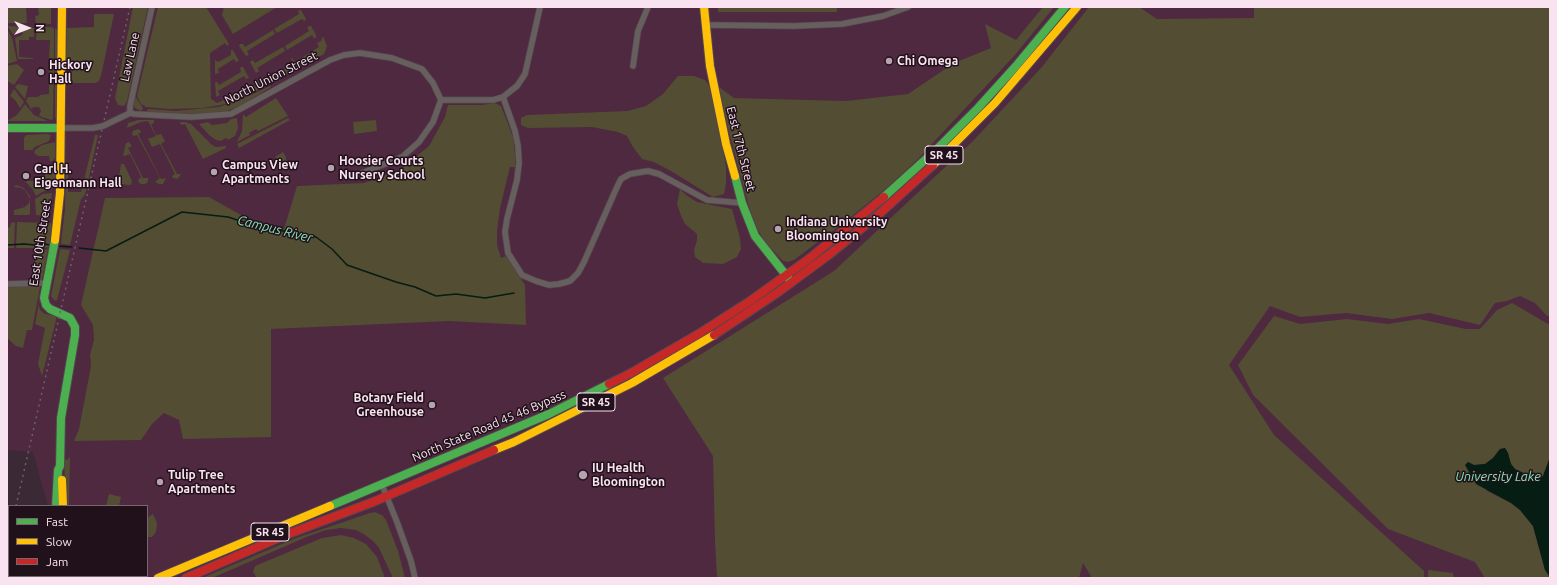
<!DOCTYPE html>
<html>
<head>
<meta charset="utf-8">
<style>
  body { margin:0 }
  #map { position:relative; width:1557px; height:585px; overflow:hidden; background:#3b2a35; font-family:Ubuntu,sans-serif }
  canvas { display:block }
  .frame { position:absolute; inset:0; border:8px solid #fae3f0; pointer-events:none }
  .legend { position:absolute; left:8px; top:505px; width:140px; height:72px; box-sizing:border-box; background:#20111a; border:1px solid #776570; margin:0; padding:5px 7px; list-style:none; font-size:12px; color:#fae3f0 }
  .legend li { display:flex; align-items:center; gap:8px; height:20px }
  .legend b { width:20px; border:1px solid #776570 }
  .north { position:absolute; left:8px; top:8px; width:40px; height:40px; -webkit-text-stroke:3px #20111a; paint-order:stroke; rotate:90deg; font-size:11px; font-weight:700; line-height:16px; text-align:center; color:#fae3f0 }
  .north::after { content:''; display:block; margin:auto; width:14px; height:18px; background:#fae3f0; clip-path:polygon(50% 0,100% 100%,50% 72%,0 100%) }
</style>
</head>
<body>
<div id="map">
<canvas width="1557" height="585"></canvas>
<div class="frame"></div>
<ul class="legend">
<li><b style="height:5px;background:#4caf50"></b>Fast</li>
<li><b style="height:5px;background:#ffc107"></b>Slow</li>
<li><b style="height:5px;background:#c62828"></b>Jam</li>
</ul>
<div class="north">N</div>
</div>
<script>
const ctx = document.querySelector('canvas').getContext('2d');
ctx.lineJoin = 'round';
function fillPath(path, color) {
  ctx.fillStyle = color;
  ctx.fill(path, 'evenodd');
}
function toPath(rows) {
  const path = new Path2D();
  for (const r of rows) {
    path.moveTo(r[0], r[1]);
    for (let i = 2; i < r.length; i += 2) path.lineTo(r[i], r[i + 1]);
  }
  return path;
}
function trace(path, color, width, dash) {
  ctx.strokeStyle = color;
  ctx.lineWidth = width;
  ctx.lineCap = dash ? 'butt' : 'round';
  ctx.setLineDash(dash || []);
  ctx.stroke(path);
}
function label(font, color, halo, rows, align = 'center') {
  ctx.font = font + ' Ubuntu,sans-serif';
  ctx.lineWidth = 3;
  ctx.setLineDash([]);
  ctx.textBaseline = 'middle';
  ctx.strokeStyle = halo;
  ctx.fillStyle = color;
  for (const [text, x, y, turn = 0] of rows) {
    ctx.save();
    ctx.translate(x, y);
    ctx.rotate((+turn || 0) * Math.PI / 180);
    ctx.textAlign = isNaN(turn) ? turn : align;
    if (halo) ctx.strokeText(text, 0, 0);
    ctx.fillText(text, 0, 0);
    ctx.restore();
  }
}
fillPath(toPath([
  [7,7,1550,7,1550,578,64,578,64,576,147,576,147,506,48,506,33,452,7,450]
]), '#4e2940');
fillPath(toPath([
  [7,7,26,7,27,23,7,23],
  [38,7,51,7,51,24,36,23,35,16,39,15],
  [133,7,148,7,127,101,125,105,123,106,118,105,115,98],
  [158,7,206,7,229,44,227,46,225,43,210,53,211,99,217,103,224,100,226,104,203,108,169,109,146,107,141,104,137,96],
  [224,7,277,7,233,34,222,15],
  [718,7,837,7,837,12,718,12],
  [1043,7,1054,7,1015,55,917,160,889,186,842,224,794,260,788,262,783,261,765,242,758,230,751,214,728,128,719,87,734,98,846,101,908,94,954,63,991,48,985,24,1016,40],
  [1089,7,1139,7,1157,19,1254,18,1254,7,1550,7,1550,316,1547,316,1535,303,1520,296,1507,301,1495,303,1480,325,1429,313,1392,319,1346,313,1300,317,1270,306,1229,365,1274,435,1424,571,1424,578,1092,578,1083,563,1079,578,717,578,715,542,713,456,663,378,834,271,972,142,1041,68],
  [299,10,301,10,306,19,305,21,304,21,302,19,277,33,274,29,299,14,298,11],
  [94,14,114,14,101,76,99,81,95,83,71,83,71,60,66,60,67,28,94,27],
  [9,26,34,28,34,37,29,37,29,40,19,40,19,57,33,58,33,59,18,59,15,38,22,35,23,33,20,31,13,34,8,27],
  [309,26,311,26,316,35,316,38,314,38,312,35,287,50,285,46,309,31,307,28],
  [37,27,52,27,52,28,54,28,54,58,49,58,50,40,36,40],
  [55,28,58,31,57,117,55,118],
  [7,29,12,38,17,61,7,64],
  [273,30,275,34,247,51,249,55,246,56,239,46,240,44,243,44,245,47],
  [323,36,327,46,324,54,268,85,262,83,260,79,262,77,265,80,293,64,291,59,292,58,295,62,319,47,317,43,321,41],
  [147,40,148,40,135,96,143,108,141,111,135,108,133,104],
  [283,47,285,51,257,68,259,71,256,73,250,62,251,61,253,60,255,63],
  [231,50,233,50,239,61,236,62,234,59,218,69,219,73,215,74,215,60,218,62,231,55],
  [49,61,54,61,53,119,51,120,39,116,41,111,39,107,34,107,31,109,26,101,28,97,38,97,40,95,49,94],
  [17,64,24,70,14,85,7,81,7,66],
  [241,67,243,67,249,78,246,79,244,76,218,91,220,95,216,97,215,82,217,82,219,85,241,72,240,68],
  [678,76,694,76,705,80,712,89,726,166,726,184,724,194,713,197,671,171,654,162,642,159,633,147,627,136,618,132,592,127,528,128,521,125,521,118,527,115,627,111,646,106,663,94],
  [258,80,260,85,258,90,228,103,256,86,254,82],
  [18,84,28,86,25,99,15,87],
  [270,86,271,87,242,105,227,111,197,114,146,112,148,109,176,111,219,107,238,101],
  [14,89,24,102,20,108,15,100,10,96],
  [276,98,288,116,258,131,256,129,249,133,250,135,237,142,242,131,243,114,246,117],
  [495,103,501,106,508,124,513,137,515,154,515,167,510,167,500,208,497,231,497,245,501,258,506,256,525,285,526,325,449,321,271,329,271,437,183,439,179,420,164,413,152,424,141,440,74,441,79,429,91,366,90,355,94,340,93,325,81,305,105,198,209,197,259,225,284,229,297,186,364,183,400,170,429,146,445,117,448,105,482,105],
  [25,104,34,115,48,121,7,121,17,115],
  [237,118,238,128,235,136,228,140,226,138,221,141,216,140,209,135,199,124,208,122,212,125,227,123,231,119],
  [288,118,290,120,239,148,237,144],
  [138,120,154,120,154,123,151,124,156,135,161,134,165,141,161,144,177,174,181,174,180,176,177,179,173,178,172,176,175,174,160,144,152,147,148,139,156,136,148,121,141,122,127,128,128,123],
  [376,120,377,131,354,134,353,122],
  [180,122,186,122,189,124,190,123,212,145,216,147,226,146,226,148,203,159,185,124,181,125],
  [138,129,141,131,141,132,138,134,161,179,166,178,163,184,159,184,155,182,160,178,137,135,134,136,132,135,133,131],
  [47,134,51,135,49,141,35,147,32,150,24,150,24,138,26,135],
  [95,135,98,135,86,191,84,196,81,199,70,245,61,244,65,209,66,172,67,169,72,170,71,171,68,172,68,192,81,192],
  [55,142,55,158,52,161,50,161,49,156,38,156,34,153,35,150,42,145],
  [129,142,132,146,128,148,143,178,148,178,148,182,145,184,141,184,138,181,138,180,141,177,130,154,125,156,123,155,126,143],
  [283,152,286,157,286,165,282,168,280,167,275,157],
  [121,164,124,164,132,181,131,185,118,184],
  [50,169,54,172,55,176,54,186,52,189,42,192,36,196,33,190,25,181,42,181,43,179,45,179,45,171,50,171],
  [16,185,24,188,30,196,30,214,28,215,14,215,14,210,25,207,29,203,30,199,25,190,21,188,14,187],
  [680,189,686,195,697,202,732,209,740,238,741,249,737,257,723,264,703,263,695,257,694,250,697,240,697,234,685,224,681,216,677,204],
  [52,193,50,214,46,216,36,215,35,199,43,194],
  [15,222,14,248,7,248,7,228,10,227,11,223],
  [17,222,51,223,52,228,49,247,35,250,35,248,16,248],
  [48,249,42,280,32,280,31,276,35,276,35,251],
  [60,249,70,250,57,300,56,301,54,300,51,296,52,291],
  [7,286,40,287,32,330,27,330,23,348,16,346,7,338],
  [42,288,39,305,40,310,45,314,57,316,42,376,38,364,45,328,35,324],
  [1512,303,1550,325,1550,457,1543,476,1540,479,1534,478,1515,469,1511,464,1508,453,1505,448,1500,449,1493,458,1485,464,1474,465,1468,462,1487,491,1511,503,1520,510,1533,526,1545,570,1550,578,1485,578,1475,562,1388,529,1253,395,1238,365,1274,316,1300,324,1347,319,1388,324,1419,319,1466,329,1480,329,1497,310],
  [70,457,69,506,66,506,64,459,67,460],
  [109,494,121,497,119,506,106,506],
  [375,512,382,515,386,520,398,551,405,578,393,578,379,548,373,541,365,535,356,530,341,528,326,530,309,536,212,578,202,578,296,538,370,513],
  [153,514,157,523,156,532,152,537,147,537,147,518],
  [341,535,354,538,366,544,377,557,385,578,257,578,253,572,255,566,322,538],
  [1428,570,1453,573,1454,578,1428,578]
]), '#534d33');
fillPath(toPath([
  [1505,448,1508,453,1511,464,1515,469,1534,478,1540,479,1543,476,1550,457,1550,577,1545,570,1533,526,1520,510,1511,503,1476,484,1465,465,1468,462,1474,465,1485,464,1493,458,1500,449]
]), '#051d12');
trace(toPath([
  [7,245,24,244,35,245,39,243,50,245],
  [56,246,72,247],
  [79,248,106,251,182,212,228,217,256,226,316,237,332,249,347,265,396,282,415,287,436,296,456,294,485,298,514,293]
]), '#051d12', 1.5);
const street = toPath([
  [706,25,794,26,842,24,883,16,908,7],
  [633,66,638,31,648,7],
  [503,97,515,131,518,146,519,163,517,180,507,219,505,232,508,253,522,275,536,281,549,285,559,284,570,281,578,273,584,262,617,187,621,179,630,174,648,171,659,174,707,200,742,203],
  [130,113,130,106,152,7],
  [61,128,93,128,103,126,130,113,134,114,191,117,231,114,330,60,344,55,360,53,392,58,422,69,433,83,441,100,493,100,503,97,517,86,525,74,540,7],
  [360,174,402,157,419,142,433,122,441,100],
  [7,284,47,283],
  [382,485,397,522,411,561,415,578]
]);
const fast = toPath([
  [7,128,61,128],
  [735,176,742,203,755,236,789,279],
  [884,197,936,150,978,108,1016,66,1065,7],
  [55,240,44,298,46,305,50,309,70,318,75,327,75,335,61,418,60,466,58,470,56,506],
  [330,506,549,414,609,384],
  [57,576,57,578]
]);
const slow = toPath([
  [704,7,710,66,726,144,735,176],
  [933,165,995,103,1077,7],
  [55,240,60,193,62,7],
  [494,450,514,442,632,383,714,335],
  [62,480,63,506],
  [158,578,330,506]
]);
const jam = toPath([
  [714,335,777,293,830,254,878,215,933,165],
  [609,384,631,373,700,333,750,301,810,258,884,197],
  [67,576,67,578],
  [186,578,283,536,373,502,494,450]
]);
trace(street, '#54464e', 7);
trace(fast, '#54464e', 10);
trace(slow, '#54464e', 10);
trace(jam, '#54464e', 10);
trace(street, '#675e5e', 5.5);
trace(fast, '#4caf50', 8);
trace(slow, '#ffc107', 8);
trace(jam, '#c62828', 8);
trace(toPath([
  [16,506,130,7],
  [7,546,9,537]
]), '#6e6267', 1.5, [2, 4]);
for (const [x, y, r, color] of [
  [889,61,4,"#b7a2af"],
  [41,72,4,"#b7a2af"],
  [331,168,4,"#b7a2af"],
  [214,172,4,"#b7a2af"],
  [26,176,4,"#b7a2af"],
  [778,229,4,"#b7a2af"],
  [432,405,4,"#b7a2af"],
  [583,475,5,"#b7a2af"],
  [160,482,4,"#b7a2af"]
]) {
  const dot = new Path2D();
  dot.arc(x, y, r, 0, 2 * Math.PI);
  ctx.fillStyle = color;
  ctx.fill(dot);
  trace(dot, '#20111a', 1.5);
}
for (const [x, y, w] of [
  [944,155,38],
  [596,402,38],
  [270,532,38]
]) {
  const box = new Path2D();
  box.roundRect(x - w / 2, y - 9, w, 18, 3);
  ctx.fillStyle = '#20111a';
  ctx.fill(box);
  trace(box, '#fae3f0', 1);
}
label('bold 11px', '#fae3f0', null, [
  ["SR 45",944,155],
  ["SR 45",596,402],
  ["SR 45",270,532]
]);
label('12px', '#fae3f0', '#20111a', [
  ["Law Lane",130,57,-77],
  ["North Union Street",271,78,-27],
  ["East 17th Street",741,149,76],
  ["East 10th Street",40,243,-81],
  ["North State Road 45 46 Bypass",489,426,-23]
]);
label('bold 12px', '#fae3f0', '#20111a', [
  ["Chi Omega",897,61],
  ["Hickory",49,65],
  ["Hall",49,79],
  ["Hoosier Courts",339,161],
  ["Nursery School",339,175],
  ["Campus View",222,165],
  ["Apartments",222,179],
  ["Carl H.",34,169],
  ["Eigenmann Hall",34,183],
  ["Indiana University",786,222],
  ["Bloomington",786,236],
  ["Botany Field",424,398,"right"],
  ["Greenhouse",424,412,"right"],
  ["IU Health",592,468],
  ["Bloomington",592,482],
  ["Tulip Tree",168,475],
  ["Apartments",168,489]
], 'left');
label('italic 13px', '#85e4b8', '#20111a', [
  ["Campus River",275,229,14],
  ["University Lake",1498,477]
]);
</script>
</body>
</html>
